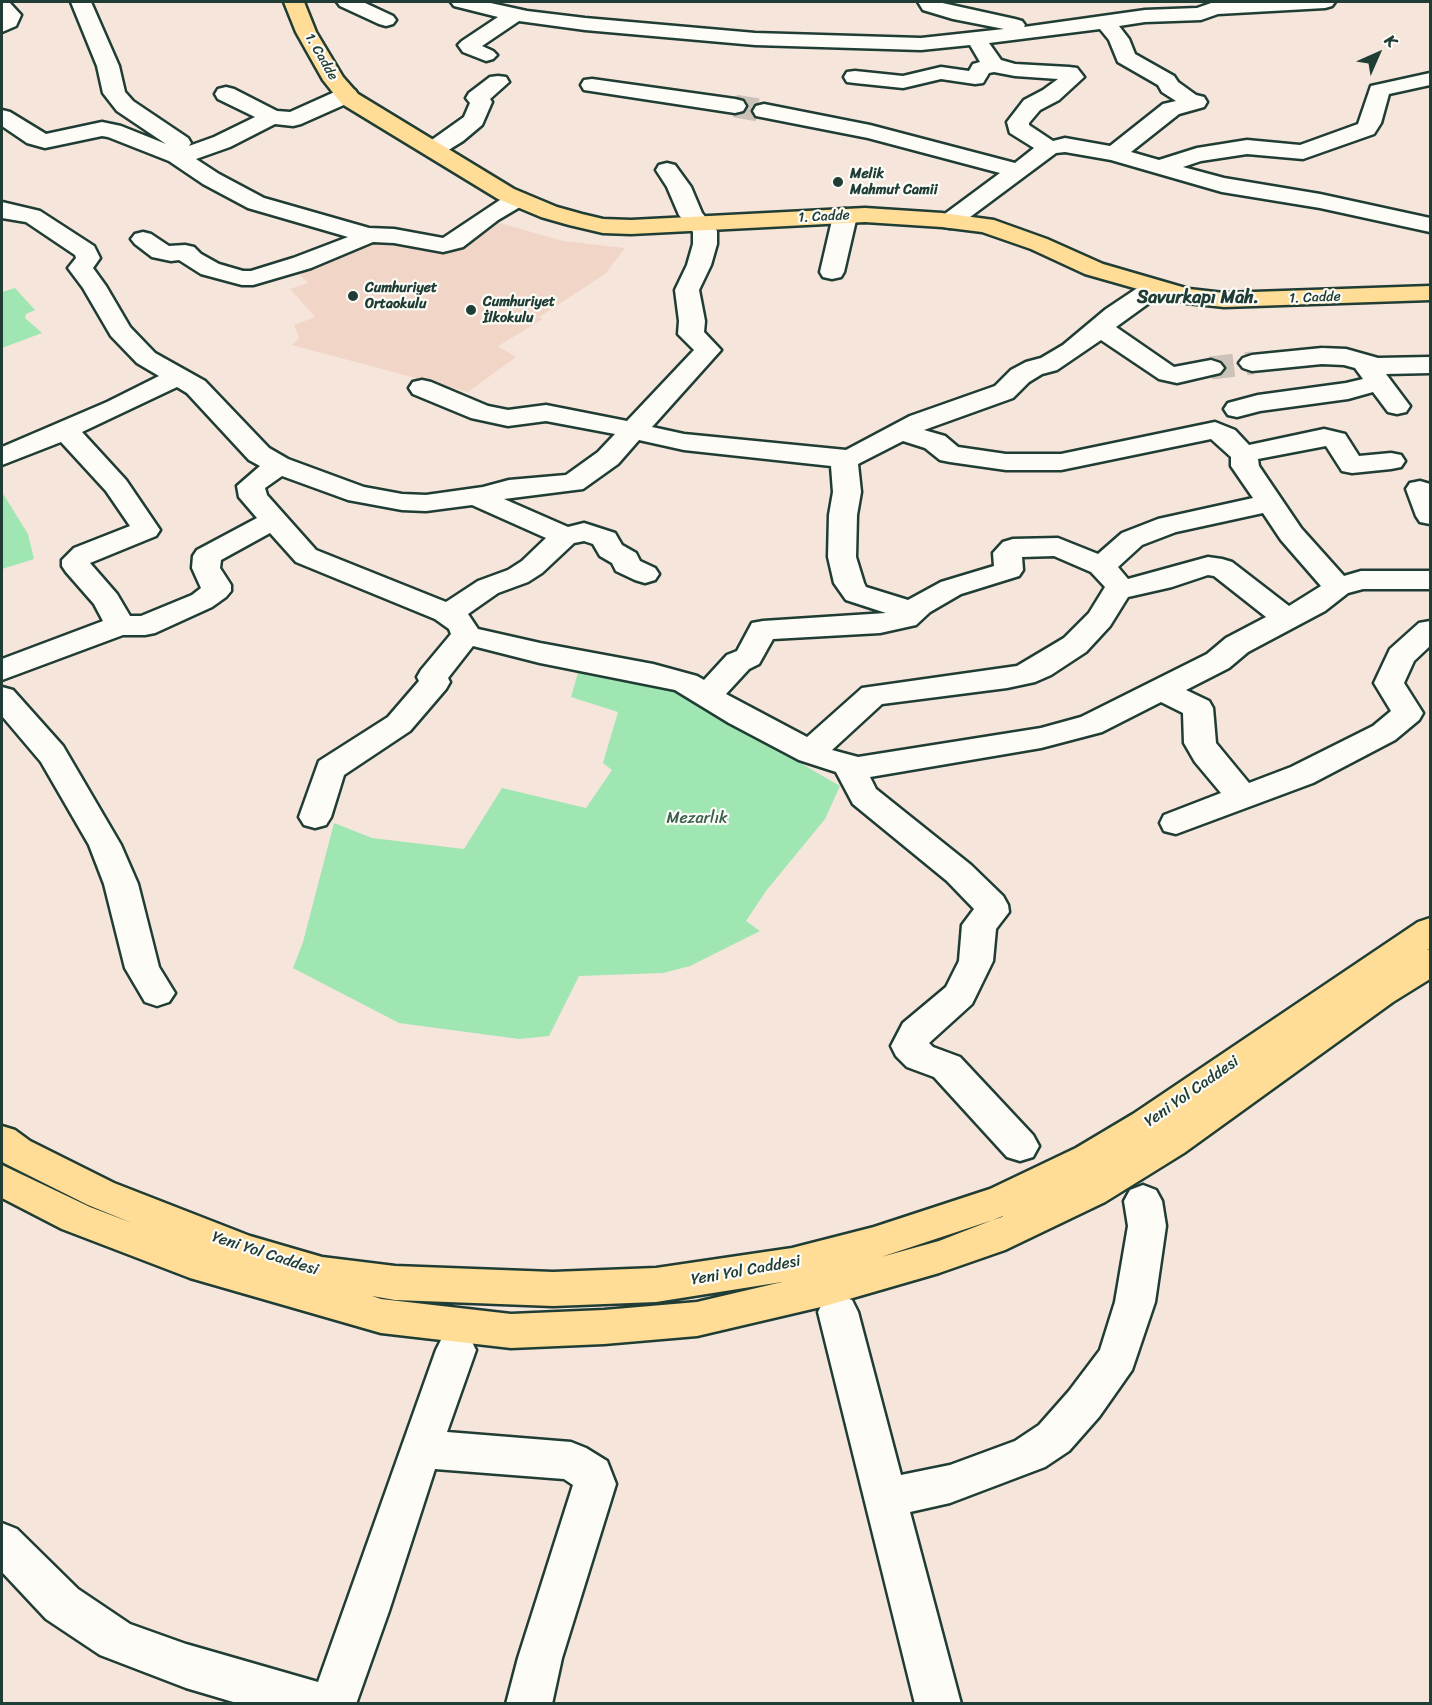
<!DOCTYPE html>
<html>
<head>
<meta charset="utf-8">
<style>
  body { margin:0 }
  #map { position:relative; width:1432px; height:1705px; overflow:hidden; background:#f6e5db; font-family:Sriracha,sans-serif }
  canvas { display:block }
  .frame { position:absolute; inset:0; border:3px solid #1f3d34; pointer-events:none }
  .north { position:absolute; left:1348px; top:24px; width:60px; height:60px; -webkit-text-stroke:4px #fdfcf7; paint-order:stroke; rotate:45deg; font-size:16px; font-weight:700; line-height:24px; text-align:center; color:#1f3d34 }
  .north::after { content:''; display:block; margin:auto; width:21px; height:27px; background:#1f3d34; clip-path:polygon(50% 0,100% 100%,50% 72%,0 100%) }
</style>
</head>
<body>
<div id="map">
<canvas width="1432" height="1705"></canvas>
<div class="frame"></div>
<div class="north">K</div>
</div>
<script>
const ctx = document.querySelector('canvas').getContext('2d');
ctx.lineJoin = 'round';
function fillPath(path, color) {
  ctx.fillStyle = color;
  ctx.fill(path, 'evenodd');
}
function toPath(rows) {
  const path = new Path2D();
  for (const r of rows) {
    path.moveTo(r[0], r[1]);
    for (let i = 2; i < r.length; i += 2) path.lineTo(r[i], r[i + 1]);
  }
  return path;
}
function trace(path, color, width, dash) {
  ctx.strokeStyle = color;
  ctx.lineWidth = width;
  ctx.lineCap = dash ? 'butt' : 'round';
  ctx.setLineDash(dash || []);
  ctx.stroke(path);
}
function label(font, color, halo, rows, align = 'center') {
  ctx.font = font + ' Sriracha,sans-serif';
  ctx.lineWidth = 4.5;
  ctx.setLineDash([]);
  ctx.textBaseline = 'middle';
  ctx.strokeStyle = halo;
  ctx.fillStyle = color;
  for (const [text, x, y, turn = 0] of rows) {
    ctx.save();
    ctx.translate(x, y);
    ctx.rotate((+turn || 0) * Math.PI / 180);
    ctx.textAlign = isNaN(turn) ? turn : align;
    if (halo) ctx.strokeText(text, 0, 0);
    ctx.fillText(text, 0, 0);
    ctx.restore();
  }
}
fillPath(toPath([
  [496,222,563,241,625,248,605,274,539,317,543,319,498,346,516,357,468,392,292,345,299,338,294,325,315,317,290,289,308,283,294,270,379,241,405,242,452,252,476,233]
]), '#f1d5c7');
fillPath(toPath([
  [15,288,35,310,26,314,25,318,42,333,2,348,2,292],
  [2,492,28,534,34,559,2,569],
  [579,669,670,690,740,728,840,786,825,819,766,891,746,921,760,931,690,966,663,973,579,976,549,1036,519,1039,399,1023,293,968,303,942,334,823,372,838,464,849,502,788,586,808,612,770,603,763,618,712,571,697]
]), '#9fe6b3');
trace(toPath([
  [735,106,764,111],
  [1211,368,1252,363]
]), '#cbc3ba', 23, [23, 12]);
const minor = toPath([
  [2,2,9,2,21,15,16,26,2,32,2,2],
  [71,2,91,2,119,66,125,92,133,101,188,138,191,143,189,146,214,137,255,117,218,99,215,94,218,89,226,87,234,89,277,111,290,112,339,90,347,88,355,90,358,95,355,100,301,124,293,126,275,124,230,147,196,159,219,174,264,198,369,228,394,229,443,238,509,194,517,192,525,194,529,199,525,204,498,220,463,247,443,252,394,243,373,242,311,268,253,285,242,285,201,274,179,260,171,261,152,257,135,244,131,239,135,234,143,232,151,234,169,246,185,245,194,247,201,254,219,264,243,271,251,271,293,258,348,237,248,208,203,184,169,161,108,137,102,136,45,148,27,143,2,126,2,110,10,112,46,134,102,122,121,126,166,144,117,111,103,93,97,66,71,2],
  [337,2,363,2,393,16,396,20,393,24,386,26,379,24,340,6,337,2],
  [451,2,486,2,527,11,585,18,755,33,921,38,1004,29,953,19,923,10,918,2,938,2,1015,19,1022,21,1025,25,1024,27,1145,10,1197,8,1214,2,1335,2,1332,6,1325,8,1218,14,1201,20,1145,22,1119,26,1129,39,1135,54,1174,76,1178,82,1196,95,1204,97,1207,102,1204,107,1179,114,1131,152,1159,160,1197,148,1247,140,1300,145,1358,124,1371,86,1430,73,1430,85,1389,94,1381,123,1374,134,1303,159,1247,154,1201,161,1183,167,1224,178,1320,194,1430,218,1430,232,1320,208,1222,192,1111,160,1065,152,1056,153,958,226,950,228,942,226,938,221,942,216,1000,173,868,138,756,116,753,111,756,106,764,104,870,125,1015,163,1034,148,1010,133,1007,122,1024,100,1043,90,1058,79,1015,76,994,72,989,73,983,83,975,84,941,79,903,88,855,83,847,82,844,77,847,72,855,71,903,76,941,67,969,71,973,64,980,62,970,45,921,50,755,45,585,30,519,21,482,46,493,51,497,55,493,59,486,61,463,52,458,45,462,41,498,17,454,6,451,2],
  [1100,29,1109,40,1118,62,1158,85,1162,92,1176,101,1163,104,1110,146,1065,138,1053,141,1029,125,1029,123,1040,110,1059,100,1084,77,1077,68,1069,67,1015,64,1001,60,989,43,1100,29],
  [498,76,506,77,509,82,490,99,492,102,482,125,463,141,442,154,434,156,426,154,423,149,426,144,464,117,470,103,466,98,469,93,490,77,498,76],
  [592,79,735,99,743,101,746,106,743,111,735,113,584,90,581,85,584,80,592,79],
  [667,163,675,165,691,187,702,213,717,231,717,244,711,265,699,290,705,321,704,332,721,350,652,427,684,434,846,450,910,416,995,386,1011,370,1026,362,1041,358,1063,345,1106,309,1145,283,1154,281,1163,283,1166,288,1163,293,1116,327,1174,367,1211,360,1220,363,1224,368,1220,373,1177,383,1159,379,1101,340,1057,370,1042,374,1029,382,1013,398,924,430,945,436,958,447,1006,454,1061,454,1215,422,1235,430,1249,445,1324,429,1345,434,1359,456,1391,453,1401,455,1405,461,1401,467,1391,469,1352,473,1342,471,1326,446,1258,459,1259,466,1301,528,1344,576,1361,571,1430,571,1430,589,1363,589,1348,593,1325,611,1248,652,1229,668,1186,690,1209,701,1213,708,1216,743,1249,783,1291,767,1373,726,1391,711,1374,683,1390,649,1419,623,1430,621,1430,646,1414,661,1404,683,1423,713,1419,720,1395,740,1313,783,1176,834,1164,831,1160,823,1164,815,1221,793,1195,762,1184,743,1183,713,1161,702,1102,732,1041,748,870,777,876,789,971,865,1003,896,1008,905,1009,912,996,929,993,961,972,1004,929,1043,933,1047,960,1057,1033,1135,1039,1146,1033,1157,1020,1161,1007,1157,934,1077,907,1067,896,1056,891,1046,903,1023,946,987,959,961,962,925,974,909,947,881,853,804,836,772,799,760,729,723,675,690,540,663,473,646,448,678,450,682,446,689,410,731,344,775,331,817,326,825,315,828,304,825,299,817,319,761,388,717,419,681,417,677,421,670,451,634,449,629,435,619,296,562,270,533,221,560,220,568,231,585,231,591,226,597,212,607,155,633,145,635,123,635,2,680,2,659,103,621,94,604,66,572,62,566,62,560,74,548,130,526,106,491,61,442,2,465,2,447,107,402,159,376,137,363,111,336,83,288,68,268,76,258,75,255,26,222,2,218,2,202,40,211,94,246,100,258,93,268,106,286,130,327,155,353,205,381,269,448,288,459,364,487,402,494,426,495,483,487,509,480,566,475,598,452,615,434,546,421,508,426,471,418,413,394,409,388,413,382,422,380,431,382,488,406,508,410,546,405,627,421,694,350,678,334,679,321,675,290,687,265,693,244,693,232,679,215,667,187,656,170,659,165,667,163],
  [177,387,187,393,249,460,260,466,237,486,239,497,257,518,197,550,193,556,192,568,201,588,192,595,141,616,130,616,117,594,90,563,156,536,160,530,126,480,82,432,177,387],
  [1211,439,1231,457,1231,466,1253,498,1158,519,1122,533,1098,554,1058,538,1013,539,1003,542,993,553,994,566,941,582,908,600,866,587,864,583,856,557,857,515,861,492,858,464,903,441,925,448,940,460,950,462,1006,470,1061,470,1211,439],
  [639,440,684,450,831,466,833,492,829,515,828,557,834,583,846,600,886,613,763,621,752,623,737,651,727,655,704,680,697,676,653,664,540,643,478,629,468,614,498,593,528,582,542,573,574,543,584,541,593,544,600,556,612,563,616,571,635,580,645,583,655,580,659,574,655,568,640,561,636,553,622,545,615,533,584,523,568,527,504,499,583,489,618,464,639,440],
  [282,476,348,500,402,510,426,511,472,505,546,538,522,561,508,570,478,581,446,602,316,550,267,495,265,488,282,476],
  [1263,513,1281,540,1321,586,1289,606,1232,562,1222,559,1208,557,1128,579,1118,567,1142,545,1176,532,1263,513],
  [1054,556,1091,572,1105,587,1089,613,1064,638,1017,666,862,688,807,737,726,694,749,669,759,664,773,639,880,633,916,625,930,612,961,594,1019,576,1023,570,1022,557,1054,556],
  [1208,575,1214,576,1266,617,1226,638,1207,654,1081,717,1041,728,858,757,832,750,882,704,1007,688,1035,682,1051,675,1086,652,1110,626,1128,597,1172,587,1208,575],
  [845,209,853,211,857,216,844,272,841,277,832,279,823,277,820,272,833,216,837,211,845,209],
  [1322,348,1346,349,1378,358,1430,357,1430,373,1386,374,1410,406,1406,412,1397,414,1388,412,1373,392,1348,399,1260,411,1237,417,1228,415,1224,409,1228,403,1258,395,1346,383,1363,379,1355,368,1344,365,1322,364,1252,371,1243,368,1239,363,1243,358,1252,355,1322,348],
  [1420,481,1430,484,1430,524,1420,522,1416,516,1406,489,1410,483,1420,481],
  [2,687,13,690,63,746,121,845,138,884,159,967,175,993,169,1002,157,1006,145,1002,125,968,104,884,89,845,41,762,2,716,2,687],
  [1143,1185,1156,1190,1162,1201,1166,1226,1155,1302,1132,1370,1099,1417,1069,1451,1045,1467,950,1503,910,1512,961,1704,915,1704,818,1312,824,1300,838,1295,852,1300,858,1312,901,1475,950,1465,1015,1441,1039,1425,1069,1391,1100,1350,1115,1302,1128,1226,1124,1201,1130,1190,1143,1185],
  [456,1333,470,1338,476,1350,447,1432,571,1442,586,1448,607,1461,616,1484,562,1658,552,1704,506,1704,518,1658,573,1485,564,1479,435,1469,389,1611,356,1704,240,1704,186,1688,100,1655,46,1619,2,1572,2,1523,17,1529,78,1589,130,1624,186,1644,318,1682,436,1350,442,1338,456,1333]
]);
const major = toPath([
  [284,2,304,2,316,32,343,77,358,94,514,189,557,207,582,214,603,219,631,220,865,208,942,213,994,220,1047,239,1103,264,1189,289,1224,293,1430,286,1430,300,1224,307,1187,303,1085,274,1031,249,982,232,942,227,865,222,631,234,603,233,569,225,541,217,498,199,342,104,323,80,296,32,284,2],
  [1430,918,1430,948,1427,950,1430,949,1430,979,1393,1002,1184,1153,1105,1202,1005,1250,939,1273,825,1306,697,1336,604,1344,511,1348,381,1333,190,1278,62,1229,2,1198,2,1165,90,1207,132,1223,88,1205,4,1163,2,1161,2,1126,15,1130,30,1141,114,1183,250,1236,322,1257,395,1266,553,1272,656,1268,792,1248,874,1227,990,1189,1076,1148,1133,1114,1418,922,1430,918],
  [1003,1216,939,1241,881,1257,1002,1217,1003,1216],
  [782,1282,697,1302,604,1310,511,1314,381,1299,372,1296,395,1300,553,1306,656,1302,782,1282]
]);
trace(minor, '#1f3d34', 5);
trace(major, '#1f3d34', 5);
fillPath(minor, '#fdfcf7');
fillPath(major, '#ffdd96');
for (const [x, y, r, color] of [
  [838,182,6,"#1f3d34"],
  [353,296,6,"#1f3d34"],
  [471,310,6,"#1f3d34"]
]) {
  const dot = new Path2D();
  dot.arc(x, y, r, 0, 2 * Math.PI);
  ctx.fillStyle = color;
  ctx.fill(dot);
  trace(dot, '#fdfcf7', 2);
}
label('14px', '#1f3d34', '#fdfcf7', [
  ["1. Cadde",321,57,60],
  ["1. Cadde",824,217,-3],
  ["1. Cadde",1315,298,-2]
]);
label('bold 14px', '#1f3d34', '#fdfcf7', [
  ["Melik",850,174],
  ["Mahmut Camii",850,190],
  ["Cumhuriyet",365,288],
  ["Ortaokulu",365,304],
  ["Cumhuriyet",483,302],
  ["İlkokulu",483,318]
], 'left');
label('16px', '#395f4d', '#fdfcf7', [
  ["Mezarlık",697,819]
]);
label('16px', '#1f3d34', '#fdfcf7', [
  ["Yeni Yol Caddesi",1192,1092,-35],
  ["Yeni Yol Caddesi",265,1254,18],
  ["Yeni Yol Caddesi",746,1271,-10]
]);
label('bold 18px', '#1f3d34', '#fdfcf7', [
  ["Savurkapı Mah.",1198,298]
]);
</script>
</body>
</html>
